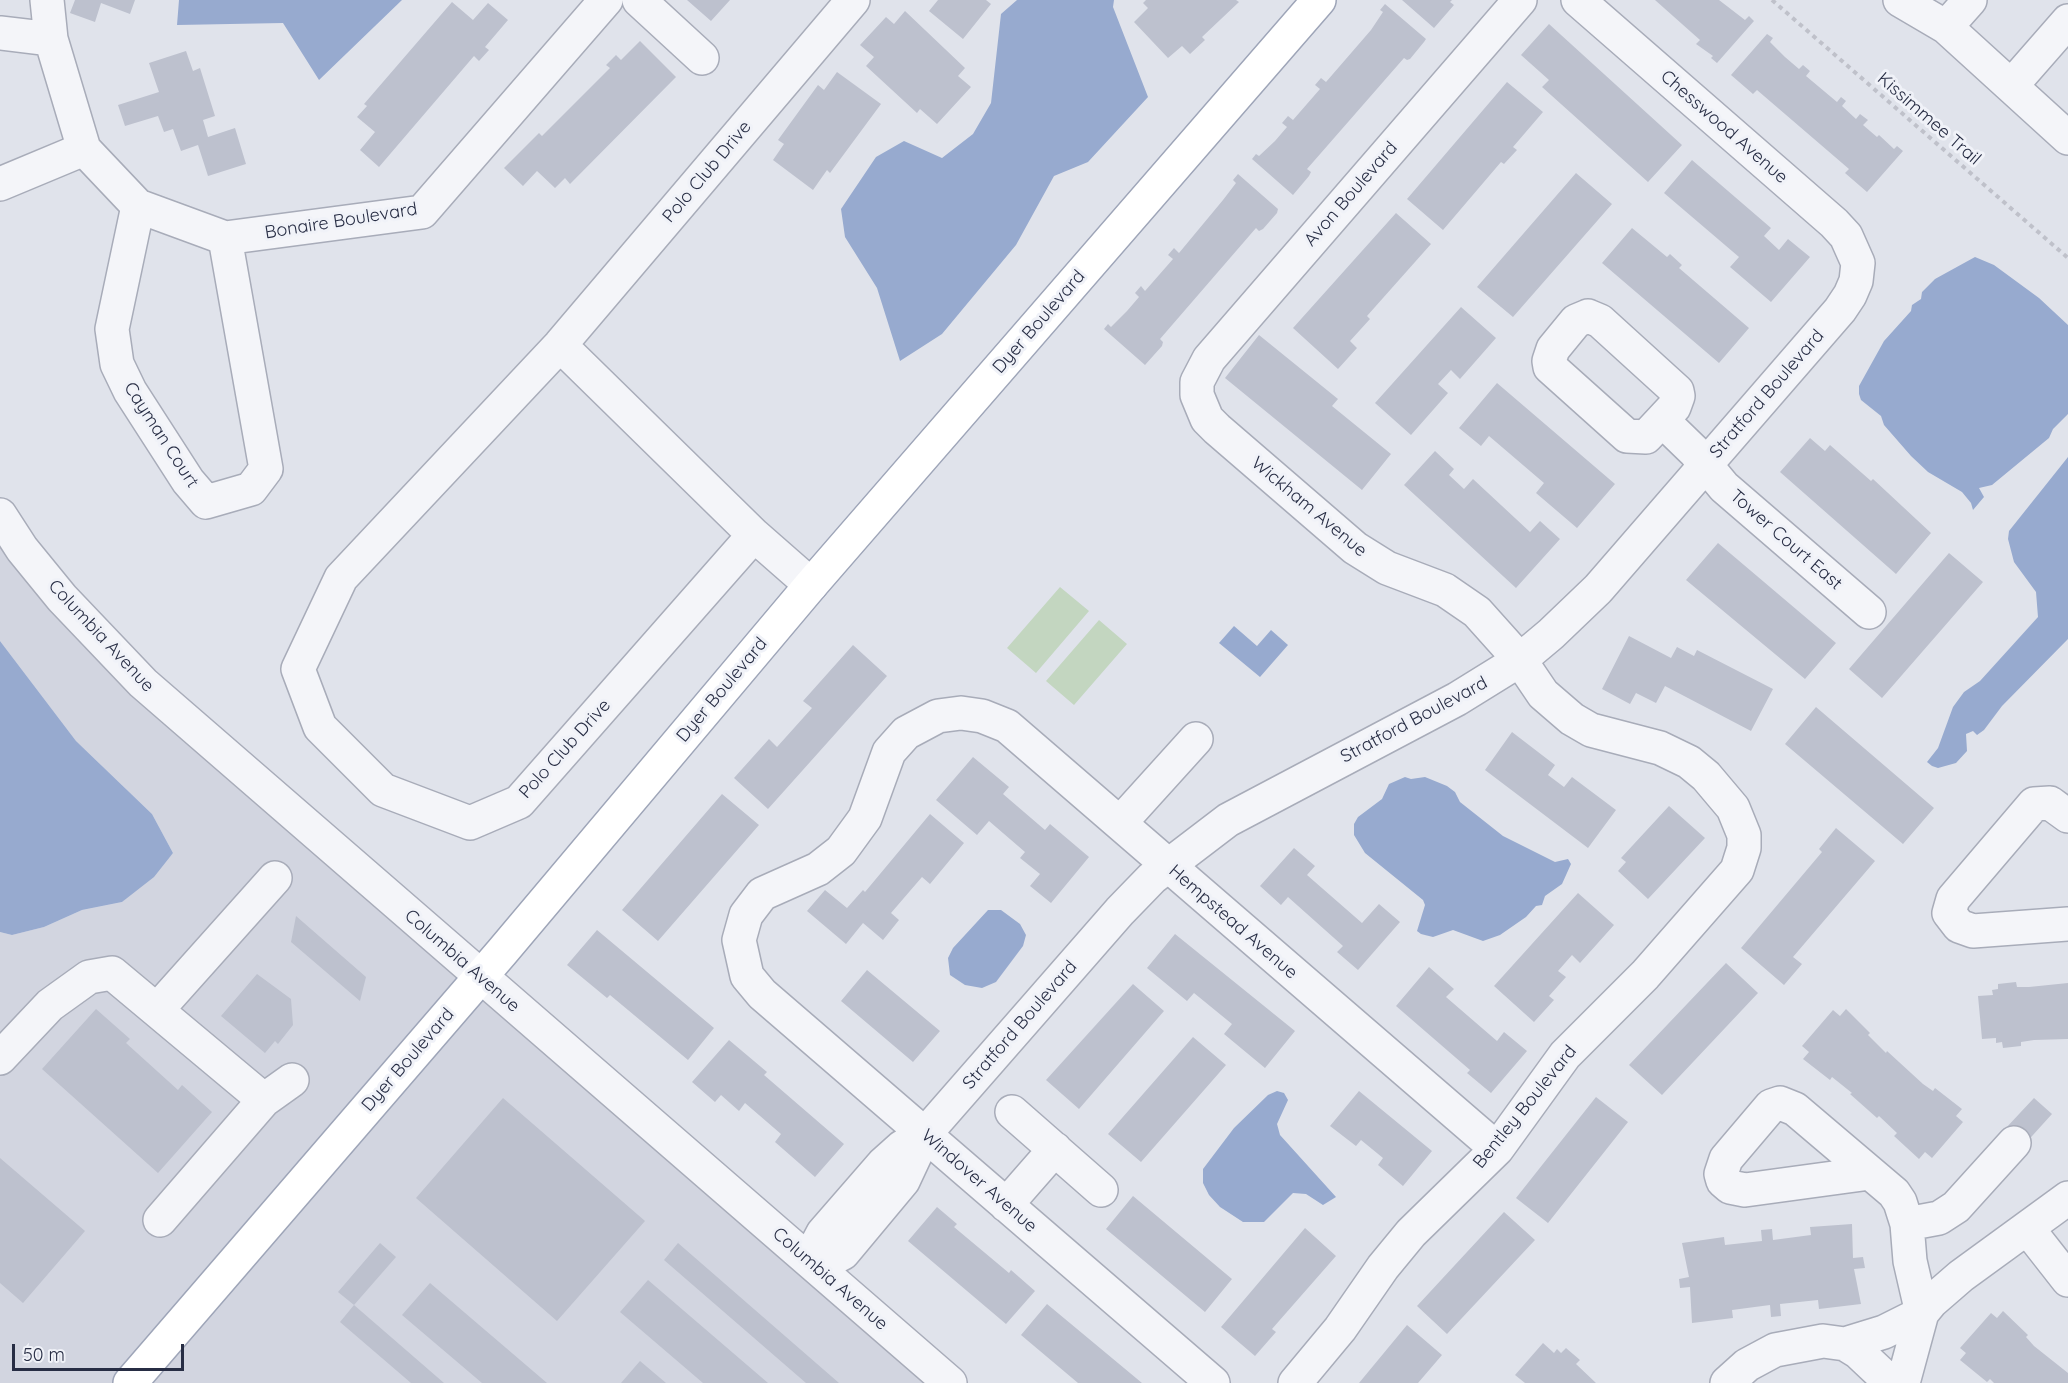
<!DOCTYPE html>
<html>
<head>
<meta charset="utf-8">
<style>
  body { margin:0 }
  #map { position:relative; width:2068px; height:1383px; overflow:hidden; background:#e0e3eb; font-family:Quicksand,sans-serif }
  canvas { display:block }
  .scale { position:absolute; left:12px; top:1344px; width:172px; height:27px; box-sizing:border-box; border:3px solid #272d44; border-top:0; padding-left:8px; font-size:18px; line-height:21px; white-space:nowrap; color:#272d44; -webkit-text-stroke:4px #f0f2f8; paint-order:stroke }
</style>
</head>
<body>
<div id="map">
<canvas width="2068" height="1383"></canvas>
<div class="scale">50 m</div>
</div>
<script>
const ctx = document.querySelector('canvas').getContext('2d');
ctx.lineJoin = 'round';
function fillPath(path, color) {
  ctx.fillStyle = color;
  ctx.fill(path, 'evenodd');
}
function toPath(rows) {
  const path = new Path2D();
  for (const r of rows) {
    path.moveTo(r[0], r[1]);
    for (let i = 2; i < r.length; i += 2) path.lineTo(r[i], r[i + 1]);
  }
  return path;
}
function trace(path, color, width, dash) {
  ctx.strokeStyle = color;
  ctx.lineWidth = width;
  ctx.lineCap = dash ? 'butt' : 'round';
  ctx.setLineDash(dash || []);
  ctx.stroke(path);
}
function label(font, color, halo, rows, align = 'center') {
  ctx.font = font + ' Quicksand,sans-serif';
  ctx.lineWidth = 6;
  ctx.setLineDash([]);
  ctx.textBaseline = 'middle';
  ctx.strokeStyle = halo;
  ctx.fillStyle = color;
  for (const [text, x, y, turn = 0] of rows) {
    ctx.save();
    ctx.translate(x, y);
    ctx.rotate((+turn || 0) * Math.PI / 180);
    ctx.textAlign = isNaN(turn) ? turn : align;
    if (halo) ctx.strokeText(text, 0, 0);
    ctx.fillText(text, 0, 0);
    ctx.restore();
  }
}
fillPath(toPath([
  [0,538,463,979,114,1383,0,1383,0,932,12,935,44,927,82,910,122,902,173,853,152,814,76,741,0,641],
  [480,994,928,1383,145,1383]
]), '#d2d5e0');
fillPath(toPath([
  [1060,587,1089,611,1036,673,1007,648],
  [1099,620,1127,644,1074,705,1046,681]
]), '#c3d6c0');
fillPath(toPath([
  [179,0,402,0,319,80,283,23,177,25],
  [1017,0,1114,0,1113,7,1148,97,1088,162,1054,176,1016,245,942,334,900,361,877,288,845,237,841,209,876,157,904,141,942,158,973,134,991,103,1001,14],
  [1975,257,1994,265,2039,298,2068,325,2068,414,2053,429,2049,438,1992,485,1979,488,1984,497,1973,510,1971,503,1962,492,1928,472,1911,456,1884,425,1881,416,1861,400,1859,394,1859,386,1884,341,1911,311,1912,305,1921,299,1922,292,1935,279],
  [2068,457,2068,639,2002,706,1984,730,1977,735,1973,731,1966,734,1967,751,1956,763,1938,768,1932,766,1927,762,1938,748,1953,707,1964,692,1980,681,2038,617,2036,592,2014,562,2008,539,2009,531],
  [1234,626,1257,646,1271,630,1288,645,1260,677,1219,643],
  [0,641,76,741,152,814,173,853,154,877,122,902,82,910,44,927,12,935,0,932],
  [1405,777,1411,779,1425,777,1447,786,1455,792,1460,802,1503,836,1555,862,1568,859,1571,864,1562,884,1545,896,1542,905,1536,906,1526,917,1500,935,1483,941,1453,930,1433,937,1421,934,1417,931,1425,905,1423,900,1365,853,1354,835,1354,824,1358,817,1382,799,1389,784],
  [988,910,1001,910,1020,924,1026,935,1023,946,996,982,982,988,965,985,950,975,948,958,953,948],
  [1277,1091,1284,1093,1288,1100,1277,1124,1280,1135,1336,1197,1323,1205,1306,1194,1293,1193,1264,1222,1243,1222,1220,1207,1209,1195,1203,1183,1203,1169,1234,1128,1268,1095]
]), '#97aacf');
fillPath(toPath([
  [75,0,135,0,130,14,101,3,95,22,70,13],
  [687,0,730,0,711,21],
  [938,0,986,0,991,4,963,39,929,11],
  [1146,0,1236,0,1239,2,1202,37,1205,40,1190,54,1182,46,1168,58,1134,22,1148,8,1143,3],
  [1402,0,1452,0,1450,2,1454,5,1434,28],
  [1655,0,1719,0,1745,20,1749,16,1754,21,1717,63,1711,58,1713,56,1696,44,1700,40],
  [452,2,473,20,488,3,508,20,485,47,489,50,479,61,474,56,379,167,360,150,375,132,357,117,367,106,364,104],
  [1385,4,1426,39,1424,42,1410,59,1407,60,1404,58,1307,169,1311,172,1309,176,1293,195,1252,159,1256,154,1259,156,1275,141,1287,127,1282,123,1288,116,1293,120,1320,89,1315,85,1321,78,1326,82,1371,30,1383,12,1380,10],
  [905,11,965,68,958,76,971,87,937,124,920,109,917,113,866,66,874,57,860,45,886,17,894,24],
  [1549,24,1682,145,1648,182,1542,87,1549,80,1521,55],
  [1767,34,1773,38,1770,42,1785,57,1799,69,1803,65,1810,71,1806,76,1837,102,1841,97,1846,101,1842,106,1856,119,1860,114,1868,120,1863,125,1877,137,1879,135,1894,149,1897,146,1903,151,1867,192,1845,173,1849,169,1757,90,1753,94,1731,75],
  [640,41,676,77,570,184,565,178,555,188,537,171,523,186,504,168,539,133,542,136,610,68,606,65,616,55,621,60],
  [186,51,193,71,200,68,215,116,203,120,208,137,235,128,246,164,208,176,198,145,181,151,173,129,164,132,158,116,125,126,118,105,159,92,149,63],
  [837,72,881,104,830,173,827,170,813,190,773,160,784,144,778,140,818,85,824,90],
  [1507,82,1543,112,1513,147,1517,150,1504,164,1501,162,1443,230,1407,199],
  [1692,160,1771,228,1764,236,1779,250,1788,239,1810,257,1771,302,1730,267,1739,257,1664,193],
  [1576,173,1612,204,1513,317,1477,287],
  [1238,174,1278,209,1277,213,1263,229,1259,231,1256,228,1160,339,1163,342,1162,346,1145,365,1104,329,1108,324,1111,327,1127,311,1139,297,1135,293,1141,286,1145,291,1173,259,1168,255,1174,248,1179,253,1223,200,1236,183,1233,180],
  [1396,213,1431,244,1367,316,1370,319,1350,341,1357,348,1338,369,1293,328],
  [1632,228,1667,257,1670,254,1682,265,1679,268,1749,328,1719,363,1602,263],
  [1461,307,1496,338,1460,379,1451,370,1438,384,1448,393,1411,435,1375,403],
  [1259,335,1338,399,1332,406,1391,454,1362,490,1225,378],
  [1497,383,1615,484,1577,528,1536,493,1544,483,1489,436,1481,446,1459,428],
  [1810,438,1825,451,1830,445,1871,481,1873,479,1931,533,1896,574,1780,472],
  [1435,451,1454,469,1449,475,1464,489,1473,479,1530,532,1540,521,1560,539,1516,588,1404,485],
  [1718,543,1836,643,1805,679,1686,580],
  [1949,553,1983,582,1882,698,1849,669],
  [1629,636,1671,658,1677,647,1694,656,1697,650,1773,689,1751,731,1665,686,1656,703,1636,693,1630,704,1602,689],
  [853,645,887,676,768,809,734,778,769,739,777,747,812,708,803,701],
  [1816,707,1934,808,1903,844,1785,744],
  [1512,732,1555,765,1548,775,1564,787,1572,777,1616,810,1588,848,1485,770],
  [973,757,1009,787,1003,794,1045,830,1050,824,1089,857,1051,903,1030,886,1040,874,1020,858,1025,852,989,821,977,835,936,800],
  [722,794,759,825,658,941,622,910],
  [1669,806,1705,838,1648,899,1618,871,1626,862,1621,858],
  [930,814,964,843,930,884,922,877,891,913,899,920,883,940,863,923,846,944,807,911,825,890,847,908,863,890,865,892],
  [1836,828,1875,861,1793,957,1802,964,1784,985,1741,948,1822,852,1819,849],
  [1294,848,1315,866,1307,875,1362,923,1379,904,1400,922,1358,970,1337,952,1343,946,1288,897,1281,905,1260,886],
  [1578,893,1614,925,1580,963,1572,955,1558,971,1566,977,1549,996,1554,1000,1534,1022,1494,986],
  [296,916,366,977,360,1001,291,942],
  [597,930,714,1028,688,1060,610,995,607,998,567,965],
  [1175,934,1295,1031,1265,1068,1224,1034,1232,1024,1194,993,1187,1001,1147,968],
  [1726,963,1758,993,1662,1095,1629,1065],
  [1429,967,1454,989,1446,997,1497,1041,1504,1032,1527,1051,1491,1093,1467,1073,1470,1070,1396,1006],
  [867,970,940,1031,913,1062,841,1001],
  [257,974,291,999,293,1025,278,1044,275,1041,265,1053,221,1016],
  [2016,982,2017,987,2029,987,2068,983,2068,1039,2034,1040,2021,1042,2021,1046,2003,1048,2002,1042,1996,1043,1996,1038,1982,1039,1978,996,1993,995,1992,990,1998,989,1998,984],
  [1133,984,1164,1011,1079,1109,1046,1080],
  [96,1009,130,1039,126,1043,178,1090,182,1085,212,1112,158,1173,42,1069],
  [1846,1009,1870,1033,1868,1035,1886,1053,1887,1051,1923,1084,1933,1091,1935,1088,1962,1109,1956,1116,1963,1122,1932,1158,1925,1152,1919,1159,1894,1136,1897,1133,1879,1116,1877,1118,1850,1094,1852,1093,1832,1077,1830,1080,1803,1059,1809,1052,1802,1046,1833,1010,1840,1016],
  [1193,1037,1226,1065,1141,1162,1108,1134],
  [729,1040,767,1072,764,1075,844,1144,815,1177,775,1142,781,1134,745,1103,739,1111,721,1095,715,1102,692,1082],
  [1359,1091,1432,1151,1403,1186,1378,1165,1383,1158,1361,1140,1356,1146,1330,1126],
  [1596,1097,1628,1122,1548,1223,1516,1198],
  [503,1098,645,1221,557,1321,416,1198],
  [2034,1098,2052,1114,2023,1146,2005,1129],
  [0,1158,85,1231,23,1303,0,1283],
  [1133,1196,1232,1279,1205,1312,1106,1229],
  [937,1207,957,1224,954,1227,1009,1273,1011,1270,1035,1291,1006,1324,908,1241],
  [1504,1212,1535,1240,1447,1334,1417,1306],
  [1852,1224,1853,1258,1863,1257,1865,1268,1854,1269,1861,1304,1819,1309,1818,1300,1780,1304,1781,1316,1771,1317,1770,1305,1732,1310,1733,1318,1692,1323,1690,1287,1680,1288,1679,1279,1689,1277,1682,1243,1724,1237,1725,1245,1762,1241,1761,1230,1772,1229,1773,1240,1811,1235,1810,1227],
  [1305,1228,1336,1256,1272,1329,1276,1332,1255,1356,1221,1327],
  [380,1243,396,1257,354,1305,338,1292],
  [678,1243,839,1383,806,1383,664,1260],
  [648,1280,768,1383,703,1383,620,1312],
  [430,1283,547,1383,482,1383,402,1315],
  [1047,1304,1142,1383,1078,1383,1021,1335],
  [354,1305,444,1383,411,1383,340,1322],
  [2003,1311,2028,1335,2026,1337,2034,1346,2068,1373,2068,1383,1994,1383,1990,1379,1987,1382,1960,1360,1966,1353,1960,1348,1991,1313,1997,1318],
  [1407,1325,1442,1355,1418,1383,1359,1383],
  [1543,1343,1554,1353,1557,1349,1561,1353,1566,1348,1580,1360,1576,1364,1596,1383,1525,1383,1515,1375],
  [640,1361,666,1383,621,1383]
]), '#bdc1ce');
const minor = toPath([
  [47,0,51,39,84,149,138,206,225,238,422,212,606,0],
  [639,0,702,58],
  [1900,0,1946,27,2068,138],
  [1946,27,1970,0],
  [0,33,51,39],
  [2012,85,2068,21],
  [0,184,84,149],
  [138,206,112,329,117,364,130,391,188,481,206,502,251,489,266,469,225,238],
  [1588,316,1600,321,1677,391,1678,396,1674,407,1646,437,1627,436,1550,367,1549,361,1553,349,1576,321,1588,316],
  [560,345,754,535,811,585],
  [1663,421,1695,452,1724,487,1869,612],
  [0,515,22,549,62,598,143,683,950,1383],
  [754,535,519,802,470,823,383,790,320,727,298,669,341,578,560,345,853,0],
  [2068,816,2050,803,2034,804,1953,899,1949,913,1959,926,1973,931,2068,924],
  [1120,823,1196,739],
  [157,1010,275,878],
  [0,1058,50,1005,89,977,112,973,264,1100,160,1220],
  [264,1100,292,1080],
  [1012,1112,1101,1190],
  [925,1134,902,1147,883,1164,823,1233,815,1248,812,1263,828,1261,843,1253,903,1181,925,1134,1120,911,1152,878,1228,820,1457,699,1520,660,1551,634,1598,589,1840,310,1850,295,1856,281,1858,263,1846,236,1834,223,1578,0],
  [1870,1173,1745,1190,1730,1187,1723,1181,1721,1174,1726,1159,1771,1106,1780,1103,1795,1109,1894,1193,1900,1202,1907,1224,1910,1261,1922,1313],
  [1006,1205,1055,1149],
  [1907,1224,1939,1218,1956,1207,2014,1143],
  [2028,1229,2068,1280],
  [1845,1344,1884,1332,1922,1313],
  [1213,1383,762,994,747,976,739,940,746,915,762,894,818,869,841,851,865,818,889,752,906,733,938,716,961,713,982,716,1007,726,1497,1149],
  [1295,1383,1340,1329,1383,1267,1411,1233,1497,1149,1565,1055,1645,975,1737,870,1744,848,1744,835,1733,808,1706,776,1689,762,1660,748,1591,730,1572,719,1543,694,1520,660,1477,612,1445,590,1387,568,1355,548,1217,429,1207,419,1197,395,1197,382,1209,359,1520,0],
  [1727,1383,1747,1365,1775,1350,1823,1341,1845,1344,1858,1352,1891,1383],
  [1903,1383,1922,1313,1931,1302,1961,1276,2068,1198]
]);
const major = toPath([
  [130,1383,502,952,811,585,1319,0]
]);
trace(minor, '#a8acb9', 36);
trace(major, '#9ea5b8', 36);
trace(toPath([
  [1772,0,2068,258]
]), '#bfc1ca', 4, [4.5, 4.5]);
trace(minor, '#f4f5f9', 33);
trace(major, '#fff', 33);
label('18px', '#272d44', '#f0f2f8', [
  ["Kissimmee Trail",1929,119,41],
  ["Chesswood Avenue",1724,127,41],
  ["Polo Club Drive",707,172,-50],
  ["Avon Boulevard",1351,194,-49],
  ["Bonaire Boulevard",341,221,-9],
  ["Dyer Boulevard",1039,322,-49],
  ["Stratford Boulevard",1767,394,-49],
  ["Cayman Court",161,435,57],
  ["Wickham Avenue",1309,507,40],
  ["Tower Court East",1786,540,41],
  ["Columbia Avenue",101,636,47],
  ["Dyer Boulevard",722,690,-50],
  ["Stratford Boulevard",1414,720,-28],
  ["Polo Club Drive",565,749,-48],
  ["Hempstead Avenue",1233,922,41],
  ["Columbia Avenue",462,961,41],
  ["Stratford Boulevard",1020,1025,-49],
  ["Dyer Boulevard",408,1060,-49],
  ["Bentley Boulevard",1525,1107,-51],
  ["Windover Avenue",979,1181,41],
  ["Columbia Avenue",830,1279,41]
]);
</script>
</body>
</html>
